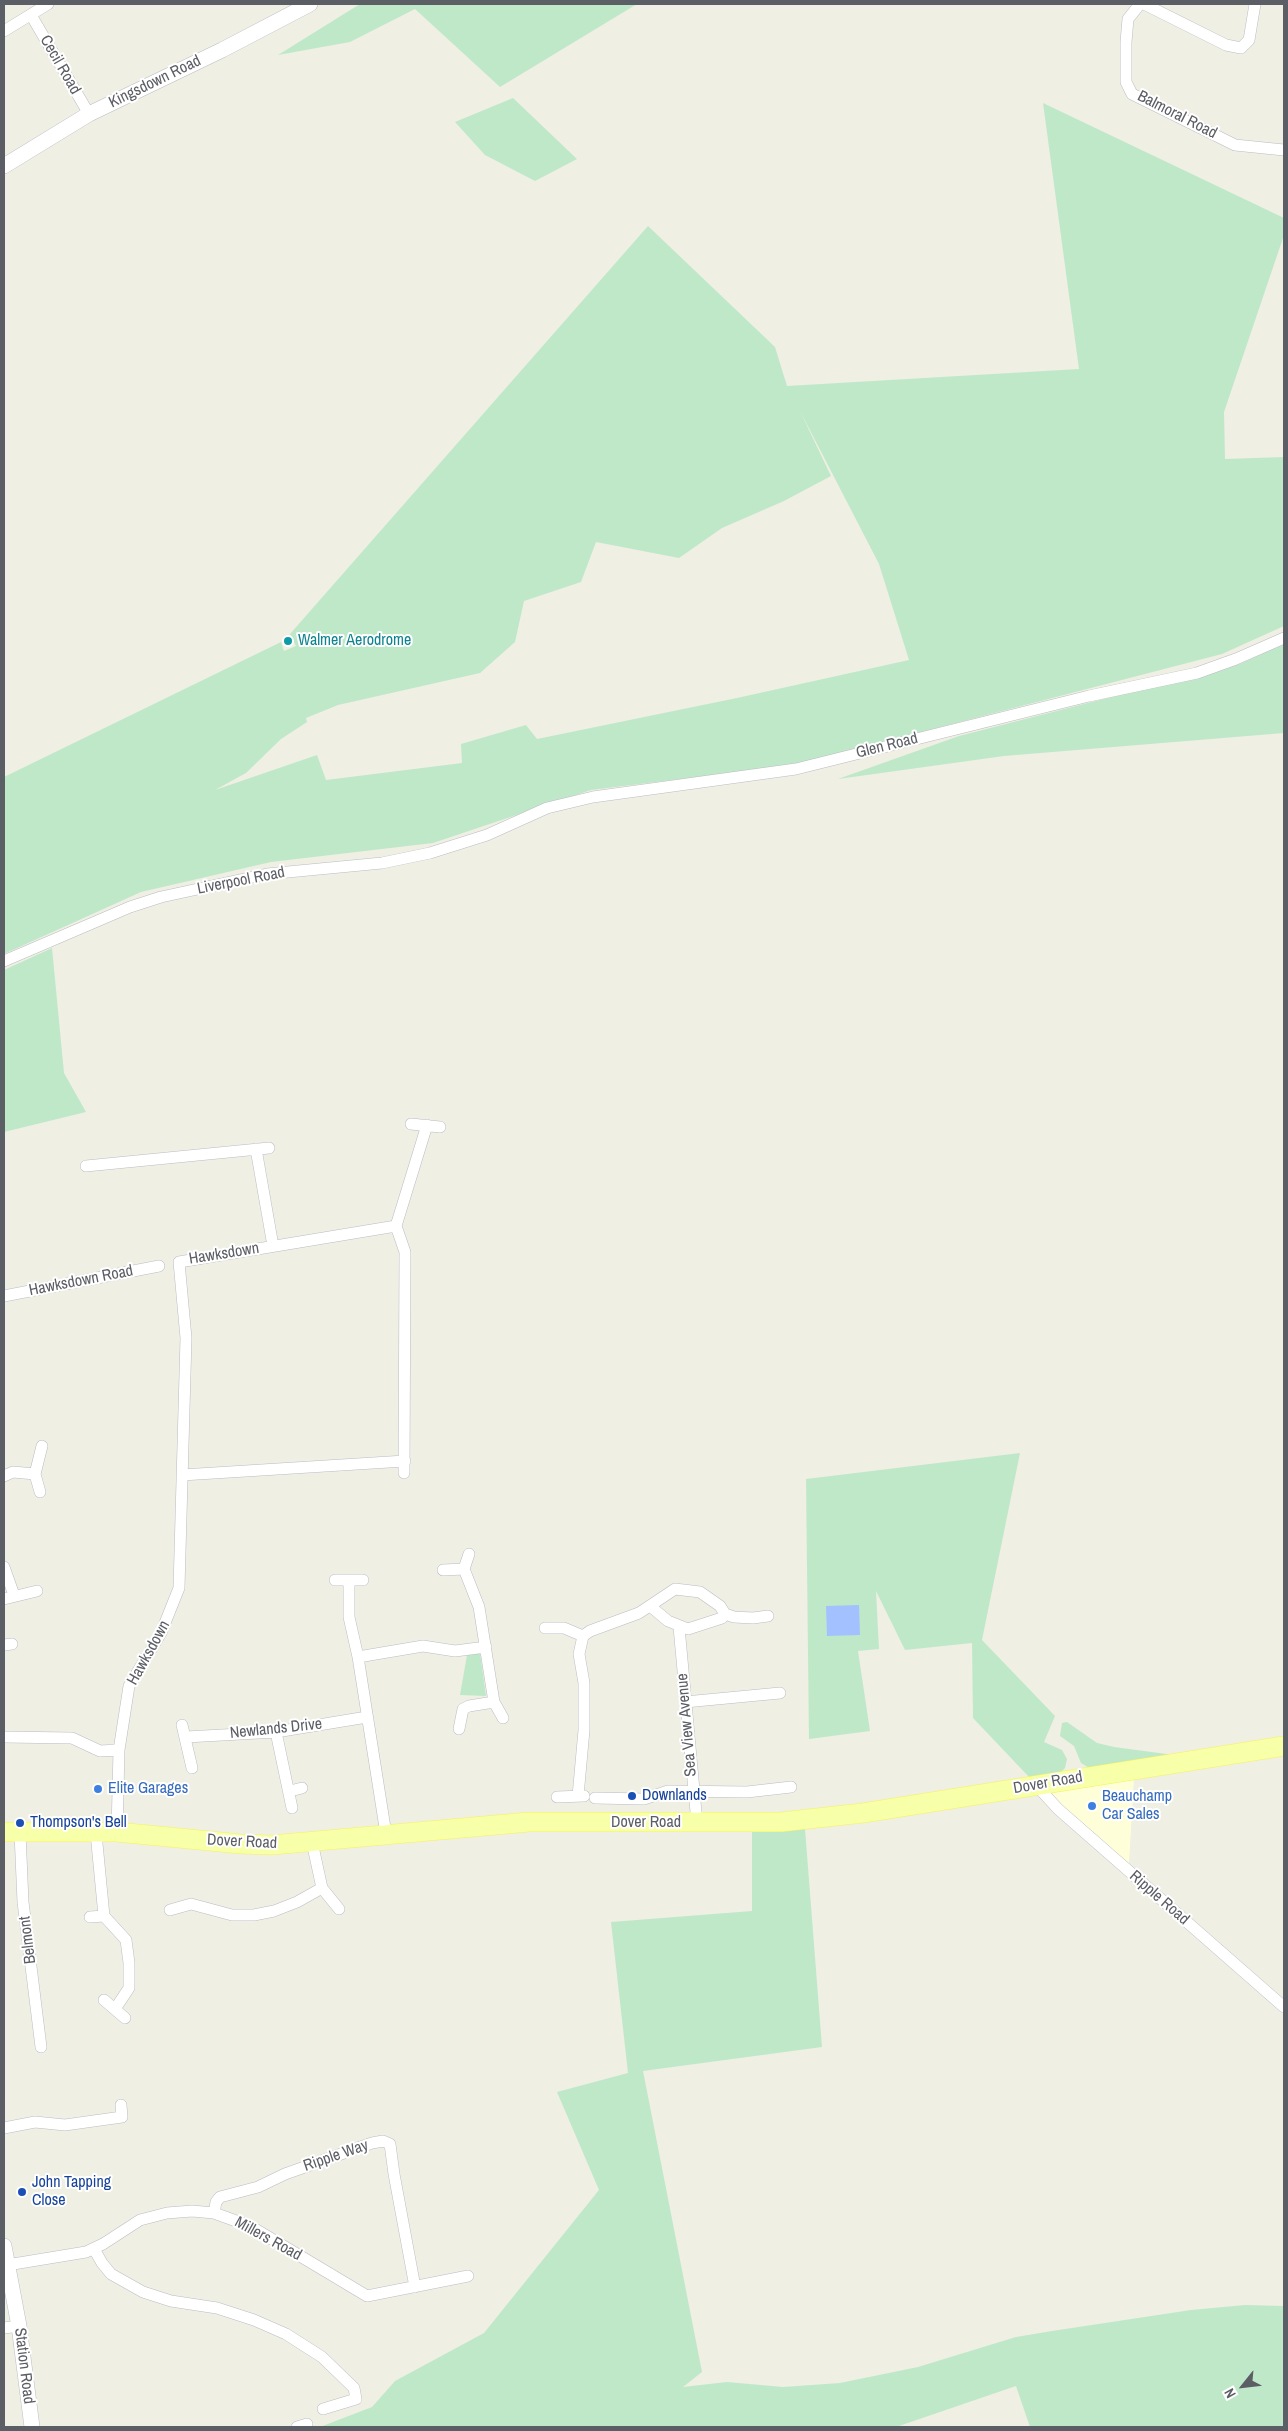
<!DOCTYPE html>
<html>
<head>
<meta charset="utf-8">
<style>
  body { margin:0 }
  #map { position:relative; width:1288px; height:2431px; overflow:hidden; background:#efefe4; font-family:"Archivo Narrow",sans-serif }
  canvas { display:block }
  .frame { position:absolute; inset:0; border:5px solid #5c5e65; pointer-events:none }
  .north { position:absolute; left:1218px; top:2361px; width:50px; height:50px; -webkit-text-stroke:4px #fff; paint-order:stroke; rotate:241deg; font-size:14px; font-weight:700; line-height:20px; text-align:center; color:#5c5e65 }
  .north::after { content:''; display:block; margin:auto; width:18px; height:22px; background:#5c5e65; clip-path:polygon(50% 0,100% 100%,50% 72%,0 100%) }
</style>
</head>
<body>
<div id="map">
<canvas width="1288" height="2431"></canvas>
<div class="frame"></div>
<div class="north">N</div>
</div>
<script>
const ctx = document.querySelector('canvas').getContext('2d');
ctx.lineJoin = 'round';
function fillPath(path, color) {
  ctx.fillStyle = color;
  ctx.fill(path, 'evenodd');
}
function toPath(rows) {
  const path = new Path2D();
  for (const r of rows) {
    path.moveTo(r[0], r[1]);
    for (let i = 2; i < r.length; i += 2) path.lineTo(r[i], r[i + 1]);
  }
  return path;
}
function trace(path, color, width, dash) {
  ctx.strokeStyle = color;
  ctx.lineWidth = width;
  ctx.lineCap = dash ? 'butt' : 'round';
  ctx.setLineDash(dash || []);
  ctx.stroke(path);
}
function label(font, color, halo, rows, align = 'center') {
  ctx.font = font + ' "Archivo Narrow",sans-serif';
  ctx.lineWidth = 4;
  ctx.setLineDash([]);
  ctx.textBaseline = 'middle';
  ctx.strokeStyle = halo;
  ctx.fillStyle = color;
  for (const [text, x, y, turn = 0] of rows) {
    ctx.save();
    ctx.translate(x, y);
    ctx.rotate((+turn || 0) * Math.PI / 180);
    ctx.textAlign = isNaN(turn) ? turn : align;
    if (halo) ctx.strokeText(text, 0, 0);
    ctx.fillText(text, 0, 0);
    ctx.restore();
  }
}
fillPath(toPath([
  [1134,1777,1129,1863,1060,1806,1051,1791]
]), '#feffd9');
fillPath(toPath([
  [360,4,637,4,500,87,415,9,350,42,278,55],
  [513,98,577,159,535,181,485,155,455,122],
  [1043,103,1284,218,1284,235,1224,412,1225,459,1284,457,1284,626,1222,654,794,765,591,790,433,843,271,862,141,892,4,954,4,777,281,642,284,651,296,646,290,634,648,226,775,347,787,386,1079,369],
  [800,411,879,564,909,660,737,698,537,739,526,725,461,744,462,763,326,780,317,755,215,790,246,773,281,739,307,722,306,718,338,705,480,673,515,642,524,601,581,582,596,542,679,558,722,528,784,501,831,476],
  [1284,644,1284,733,1004,756,838,779,959,736,1240,664],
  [52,948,64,1073,86,1112,4,1132,4,970],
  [1020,1453,982,1640,1055,1716,1044,1742,1062,1750,1067,1759,1065,1768,1059,1774,1030,1778,973,1718,972,1643,905,1650,876,1591,879,1649,858,1651,870,1731,809,1739,806,1479],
  [480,1653,486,1696,460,1695,467,1655],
  [1067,1722,1097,1743,1114,1747,1174,1755,1091,1769,1081,1763,1074,1746,1060,1736,1062,1723],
  [805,1829,822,2047,643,2071,702,2372,683,2387,727,2382,783,2387,840,2383,918,2367,1016,2337,1052,2331,1191,2310,1245,2305,1284,2306,1284,2427,1030,2427,1016,2386,896,2427,320,2427,372,2407,395,2381,484,2333,599,2190,557,2092,628,2073,611,1922,752,1911,752,1830]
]), '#bfe8c9');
fillPath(toPath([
  [859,1605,860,1635,827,1636,826,1606]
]), '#a4c1ff');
const minor = toPath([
  [1140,4,1128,19,1126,42,1126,82,1132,94,1235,145,1284,150],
  [1144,4,1226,45,1241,48,1249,40,1255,4],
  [31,15,89,114],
  [4,31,48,4],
  [4,961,130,907,161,897,267,874,382,863,430,853,487,835,547,808,593,797,796,769,1089,696,1197,673,1236,659,1284,638],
  [411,1124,440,1127],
  [256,1149,273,1246],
  [86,1166,269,1148],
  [4,1296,159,1266],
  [404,1473,405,1252,396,1226,427,1125],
  [182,1475,405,1461],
  [4,1476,13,1472,35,1474],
  [40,1492,35,1474,42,1446],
  [469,1554,464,1569,479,1607,494,1702,503,1718],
  [4,1567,14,1595],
  [443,1570,464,1569],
  [335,1580,363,1580],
  [349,1580,349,1617,358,1657,386,1834],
  [4,1599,37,1591],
  [725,1614,734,1617,753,1618,768,1616],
  [679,1627,697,1823],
  [545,1628,564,1628,583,1636],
  [4,1645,12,1644],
  [358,1657,423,1646,455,1651,486,1647],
  [685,1702,780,1693],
  [182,1725,192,1768],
  [459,1729,463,1709,469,1706,494,1702],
  [276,1732,292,1808],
  [4,1737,72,1738,100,1751,119,1750],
  [186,1737,276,1732,367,1717],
  [1036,1785,1058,1809,1284,2007],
  [290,1791,302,1788],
  [578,1796,584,1730,584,1683,579,1654,583,1636,590,1631,639,1613,675,1589,700,1592,720,1606,725,1614,722,1618,688,1629,668,1621,650,1606],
  [557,1797,584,1796],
  [595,1798,644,1799,668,1791,747,1792,791,1787],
  [117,1832,119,1750,129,1686,161,1633,179,1588,186,1338,179,1262,396,1226],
  [20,1833,23,1902,41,2047],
  [96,1833,104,1916,126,1940,129,1963,129,1988,115,2009],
  [312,1842,322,1888,339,1909],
  [170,1910,191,1904,232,1915,254,1915,274,1911,297,1902,322,1888],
  [90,1917,104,1916],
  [104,2000,125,2018],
  [4,2128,35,2122,65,2125,122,2117,121,2105],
  [214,2213,216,2202,220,2197,258,2187,285,2174,372,2143,383,2141,390,2144,394,2174,415,2287],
  [94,2249,102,2263,111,2274,143,2292,171,2301,217,2308,254,2320,286,2334,322,2357,354,2388,356,2399,323,2409],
  [7,2265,86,2252,103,2244,140,2220,167,2213,192,2211,214,2213,250,2226,367,2296,468,2276],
  [4,2328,19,2326],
  [297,2427,307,2424]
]);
const tertiary = toPath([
  [4,166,89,114,222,50,310,4],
  [4,2246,19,2326,32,2427]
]);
const primary = toPath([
  [4,1832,117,1832,241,1844,272,1845,529,1822,781,1822,863,1813,1284,1746]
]);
trace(minor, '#bbbcc3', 12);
trace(tertiary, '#bbbcc3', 16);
trace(primary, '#f7f254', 20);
trace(minor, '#fff', 11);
trace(tertiary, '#fff', 15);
trace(primary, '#f8ffa9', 19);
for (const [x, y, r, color] of [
  [288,641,5,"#0f9aa8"],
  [98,1789,5,"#3f7fe0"],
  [632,1796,5,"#1a4fb4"],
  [1092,1806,5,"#3f7fe0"],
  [20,1823,5,"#1a4fb4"],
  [22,2192,5,"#1a4fb4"]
]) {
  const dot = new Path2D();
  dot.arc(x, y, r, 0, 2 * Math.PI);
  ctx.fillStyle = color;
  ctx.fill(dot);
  trace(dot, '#fff', 2);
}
label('16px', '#5c5e65', '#fff', [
  ["Cecil Road",60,65,60],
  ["Kingsdown Road",155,82,-26],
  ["Balmoral Road",1177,115,27],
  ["Glen Road",887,746,-14],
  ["Liverpool Road",241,881,-11],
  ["Hawksdown",224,1254,-9],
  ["Hawksdown Road",81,1281,-11],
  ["Hawksdown",149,1653,-61],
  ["Sea View Avenue",687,1725,-95],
  ["Newlands Drive",276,1729,-6],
  ["Dover Road",1048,1783,-10],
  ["Dover Road",646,1823],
  ["Dover Road",242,1842,3],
  ["Ripple Road",1159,1898,41],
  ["Belmont",28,1940,-97],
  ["Ripple Way",336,2156,-19],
  ["Millers Road",268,2239,29],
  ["Station Road",24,2366,83]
]);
label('16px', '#0d838f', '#fff', [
  ["Walmer Aerodrome",298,641]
], 'left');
label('16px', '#366cbe', '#fff', [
  ["Elite Garages",108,1789],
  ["Beauchamp",1102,1797],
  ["Car Sales",1102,1815]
], 'left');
label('16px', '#164399', '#fff', [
  ["Downlands",642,1796],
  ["Thompson's Bell",30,1823],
  ["John Tapping",32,2183],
  ["Close",32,2201]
], 'left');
</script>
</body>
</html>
